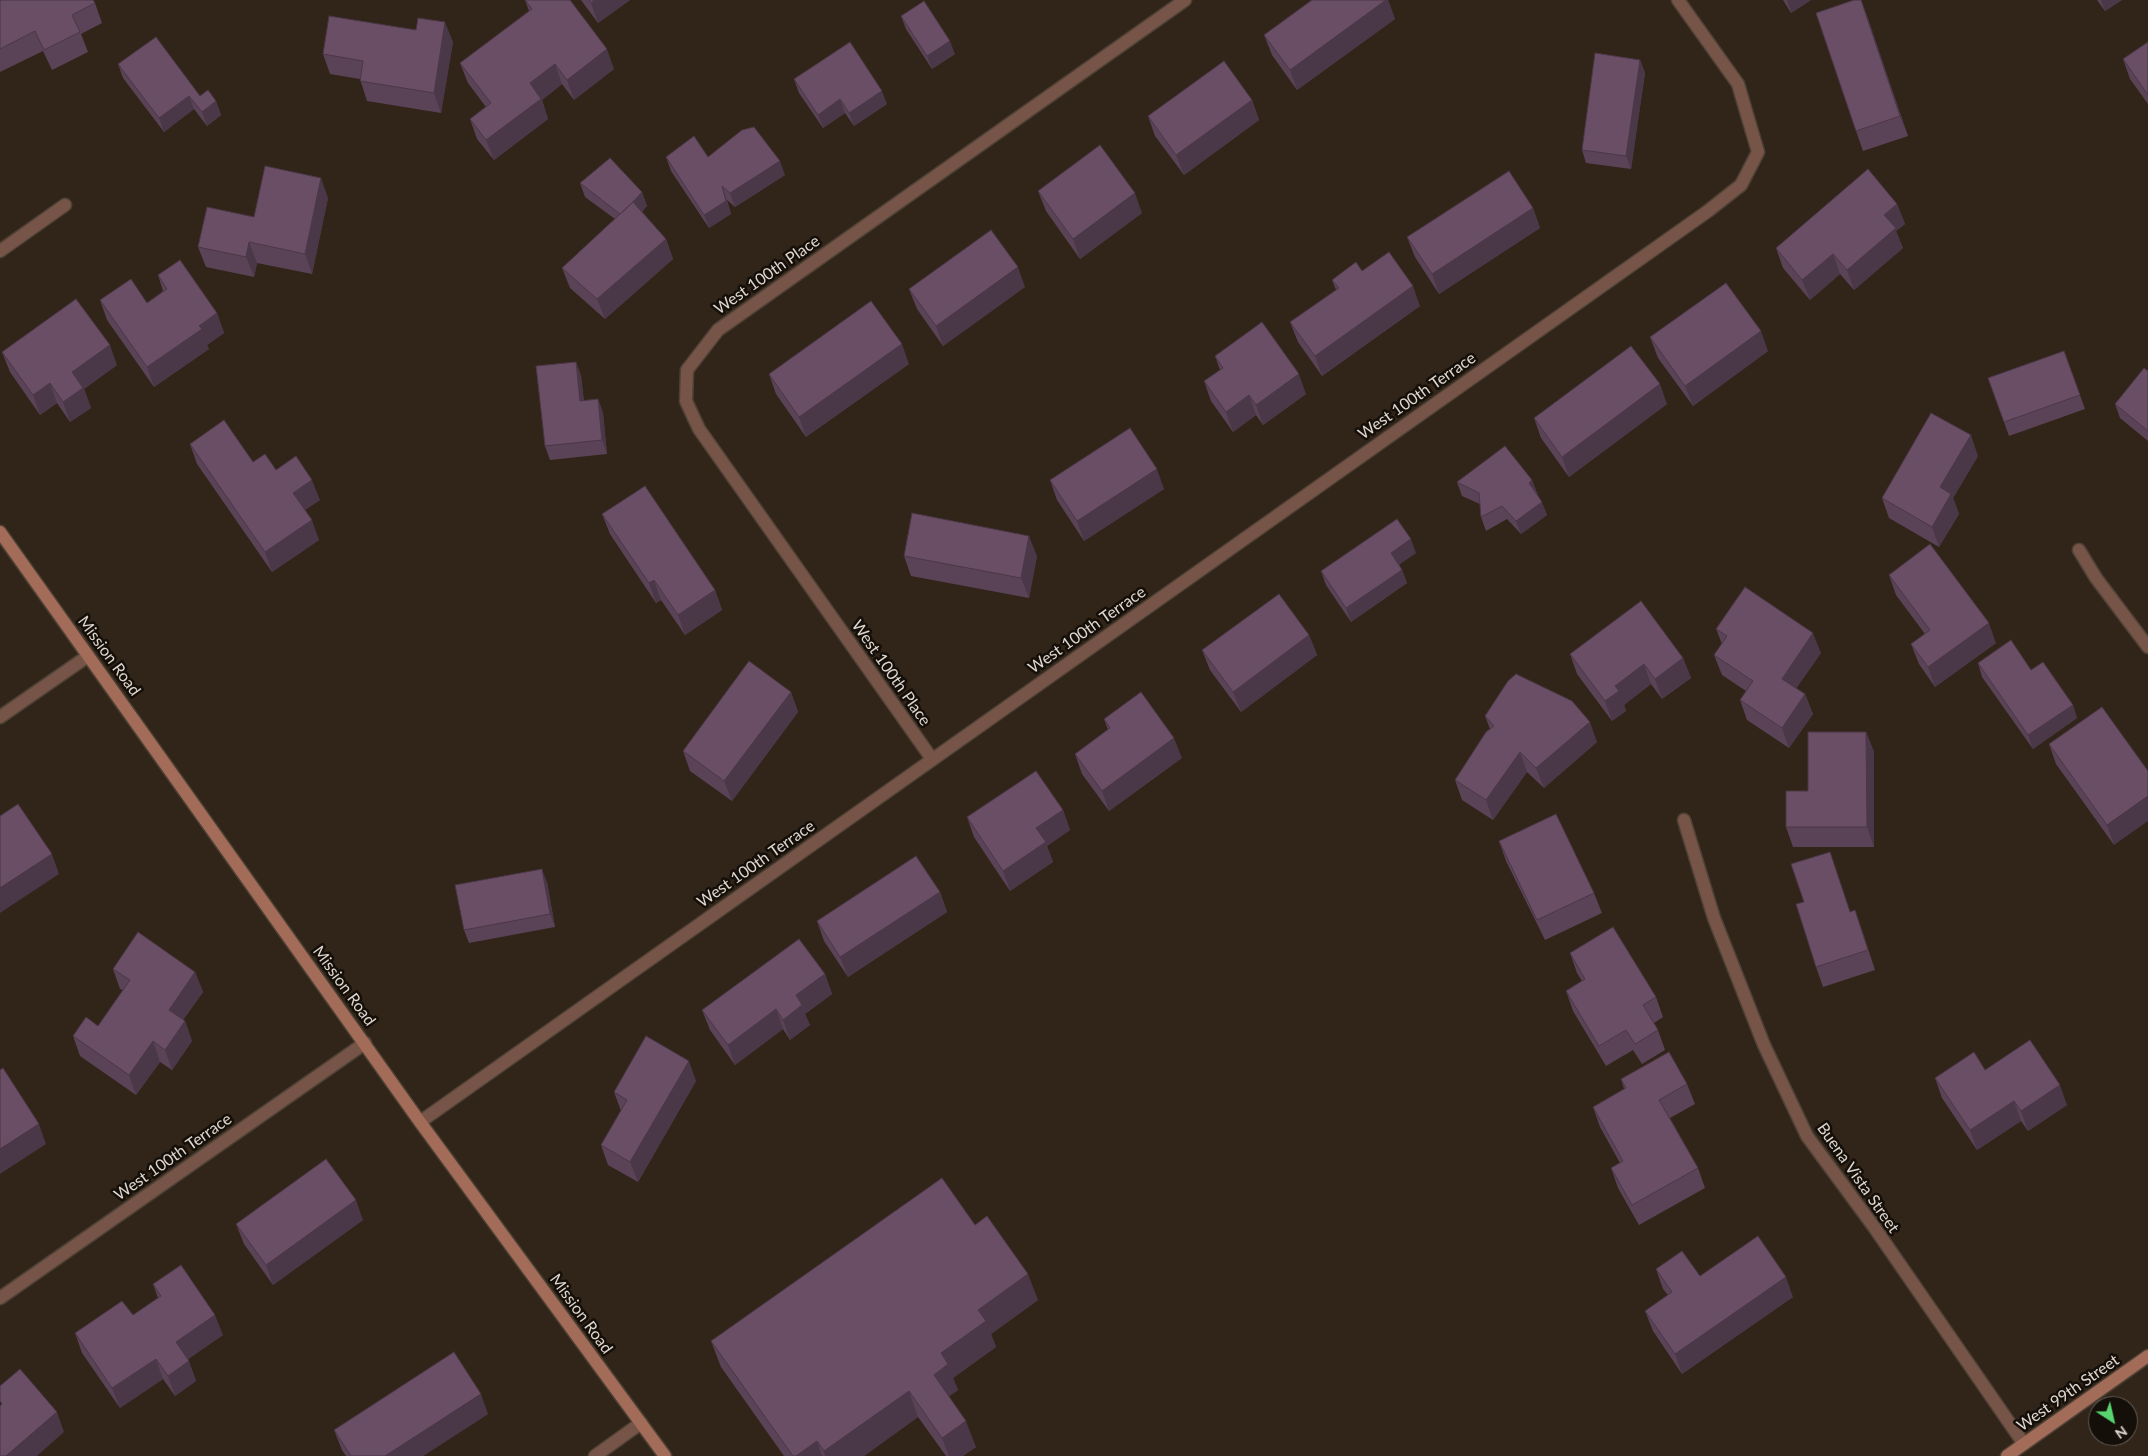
<!DOCTYPE html>
<html>
<head>
<meta charset="utf-8">
<style>
  body { margin:0 }
  #map { position:relative; width:2148px; height:1456px; overflow:hidden; background:#312418; font-family:Lato,sans-serif }
  canvas { display:block }
  .north { position:absolute; left:2088px; top:1396px; width:50px; height:50px; box-sizing:border-box; background:#140f09; border:1px solid #665f59; border-radius:50%; rotate:145deg; font-size:14px; font-weight:700; line-height:20px; text-align:center; color:#e0d8d0 }
  .north::after { content:''; display:block; margin:auto; width:18px; height:22px; background:#58d56f; clip-path:polygon(50% 0,100% 100%,50% 72%,0 100%) }
</style>
</head>
<body>
<div id="map">
<canvas width="2148" height="1456"></canvas>
<div class="north">N</div>
</div>
<script>
const ctx = document.querySelector('canvas').getContext('2d');
ctx.lineJoin = 'round';
function toPath(rows) {
  const path = new Path2D();
  for (const r of rows) {
    path.moveTo(r[0], r[1]);
    for (let i = 2; i < r.length; i += 2) path.lineTo(r[i], r[i + 1]);
  }
  return path;
}
function trace(path, color, width, dash) {
  ctx.strokeStyle = color;
  ctx.lineWidth = width;
  ctx.lineCap = dash ? 'butt' : 'round';
  ctx.setLineDash(dash || []);
  ctx.stroke(path);
}
function fillPath(path, color) {
  ctx.fillStyle = color;
  ctx.fill(path, 'evenodd');
}
function label(font, color, halo, rows, align = 'center') {
  ctx.font = font + ' Lato,sans-serif';
  ctx.lineWidth = 5;
  ctx.setLineDash([]);
  ctx.textBaseline = 'middle';
  ctx.strokeStyle = halo;
  ctx.fillStyle = color;
  for (const [text, x, y, turn = 0] of rows) {
    ctx.save();
    ctx.translate(x, y);
    ctx.rotate((+turn || 0) * Math.PI / 180);
    ctx.textAlign = isNaN(turn) ? turn : align;
    if (halo) ctx.strokeText(text, 0, 0);
    ctx.fillText(text, 0, 0);
    ctx.restore();
  }
}
const street = toPath([
  [0,251,65,205],
  [2079,550,2096,578,2148,647],
  [0,717,88,656],
  [932,759,699,429,686,401,687,370,718,330,1185,0],
  [1684,820,1714,918,1764,1045,1807,1136,1874,1227,2024,1444],
  [420,1122,1708,211,1741,185,1758,152,1738,84,1678,0],
  [0,1298,365,1043],
  [595,1456,641,1423]
]);
const secondary = toPath([
  [0,532,420,1122,665,1456],
  [2007,1456,2148,1356]
]);
trace(street, '#4d4135', 15);
trace(secondary, '#4d4135', 15);
trace(street, '#765447', 12);
trace(secondary, '#a26c58', 12);
fillPath(toPath([
  [0,0,95,3,102,23,81,34,88,52,52,70,43,51,0,72],
  [525,0,614,69,574,100,562,84,542,100,548,119,494,160,477,139,470,119,486,107,468,83,460,63,529,11],
  [581,0,630,0,598,23],
  [1312,0,1388,0,1395,19,1297,90,1272,55,1264,35],
  [1783,0,1811,0,1791,13],
  [1861,0,1908,136,1863,151,1856,131],
  [2097,0,2122,0,2105,11],
  [901,16,955,54,932,69,906,29],
  [453,42,441,113,367,101,360,79,330,74,323,54],
  [2148,42,2148,104,2130,79,2123,59],
  [1640,60,1645,73,1631,169,1586,163,1582,150],
  [118,64,200,96,216,101,221,115,207,126,194,109,164,132,123,78],
  [794,79,887,104,854,126,845,113,823,128,799,93],
  [1252,100,1259,120,1184,175,1155,136,1148,116],
  [666,157,708,157,785,175,735,207,727,200,731,214,709,228,671,171],
  [580,183,642,192,647,206,642,212,666,239,673,259,605,319,570,288,562,268,615,219,585,197],
  [1038,191,1142,213,1080,259,1046,211],
  [328,198,312,274,257,263,254,277,206,267,198,247,254,217],
  [1897,204,1905,224,1896,231,1903,248,1854,290,1840,274,1810,300,1783,268,1776,248],
  [1533,208,1540,228,1439,294,1415,257,1407,237],
  [1362,271,1420,306,1322,376,1298,342,1290,322,1336,290,1332,280],
  [158,275,217,313,224,333,207,345,209,349,154,387,107,320,100,300,147,303,163,291],
  [1025,287,943,346,917,309,909,289],
  [1650,337,1768,351,1693,406,1658,358],
  [2064,351,2085,409,2009,436,1988,378],
  [2,352,117,365,84,389,91,408,70,422,57,403,40,415,10,372],
  [1215,356,1306,394,1263,425,1256,415,1233,432,1211,401,1204,381,1220,370],
  [576,362,581,376,584,401,598,399,603,413,607,454,550,460,545,446],
  [909,364,806,437,776,394,769,374],
  [2148,371,2148,441,2120,418,2115,404],
  [1667,404,1569,477,1541,438,1534,418],
  [190,444,253,462,276,470,320,500,305,510,319,540,272,572,197,464],
  [1978,456,1953,498,1959,514,1939,547,1889,518,1882,498],
  [1050,480,1164,489,1084,541,1057,500],
  [1532,480,1537,493,1547,515,1521,534,1507,519,1486,531,1481,517,1480,504,1462,496,1457,482],
  [602,514,715,590,722,610,685,635,661,600,656,603,610,534],
  [1416,553,1399,564,1402,570,1407,583,1351,622,1326,585,1321,571],
  [904,556,1037,556,1029,598,911,576],
  [1889,575,1996,643,1935,687,1919,664,1911,644,1925,634,1896,595],
  [1716,629,1821,653,1796,688,1805,694,1813,714,1789,748,1747,720,1740,700,1746,691,1722,675,1714,655,1722,644],
  [1309,635,1317,655,1241,712,1210,670,1202,650],
  [1570,654,1683,658,1691,678,1662,699,1651,684,1624,705,1626,711,1612,721,1577,674],
  [1978,663,2031,670,2073,705,2077,718,2033,749,1982,677],
  [791,692,798,712,732,801,690,771,683,751],
  [2102,707,2114,845,2056,764,2049,744],
  [1485,716,1597,742,1544,788,1527,772,1493,820,1462,800,1455,780,1490,729],
  [1104,719,1182,758,1109,811,1082,774,1075,754,1108,730],
  [1866,732,1874,752,1874,847,1793,847,1786,827,1808,791],
  [1063,810,1070,830,1047,846,1053,862,1010,891,974,837,967,817],
  [1499,841,1594,893,1602,913,1545,940,1506,861],
  [1830,852,1850,912,1862,930,1875,970,1823,987,1816,967,1804,902],
  [547,882,555,927,469,943,464,930],
  [940,892,947,912,848,977,824,941,817,921],
  [1570,953,1656,997,1663,1017,1654,1023,1658,1030,1665,1050,1642,1064,1633,1050,1606,1066,1573,1011,1566,991,1582,981,1577,973],
  [113,969,195,972,203,992,183,1020,185,1021,192,1041,172,1070,160,1062,136,1095,80,1056,73,1036,98,1026,123,990,120,989],
  [825,974,832,994,805,1014,810,1025,790,1040,783,1029,735,1065,710,1030,702,1010],
  [1985,1070,2067,1105,2028,1131,2021,1121,1977,1150,1942,1098,1935,1078],
  [1621,1079,1687,1084,1695,1104,1670,1118,1698,1168,1705,1188,1639,1225,1618,1188,1611,1168,1620,1163,1600,1127,1593,1107,1624,1089],
  [696,1081,638,1182,608,1165,601,1145,621,1111,614,1092],
  [363,1220,273,1285,244,1244,236,1224],
  [975,1225,1038,1300,991,1334,996,1347,953,1378,958,1390,949,1396,976,1447,963,1456,946,1456,918,1417,864,1456,784,1456,721,1367,711,1341],
  [1656,1269,1700,1276,1793,1297,1682,1374,1653,1331,1645,1311,1668,1295,1663,1289],
  [153,1284,223,1335,188,1359,196,1381,175,1396,163,1379,120,1408,82,1353,75,1333,133,1315,158,1298],
  [488,1414,423,1456,346,1456,342,1450,334,1430]
]), '#5b4357');
fillPath(toPath([
  [595,0,630,0,598,23,591,3],
  [1386,0,1388,0,1395,19,1297,90,1290,70],
  [1787,0,1811,0,1791,13],
  [1861,0,1868,18,1908,136,1900,116],
  [2101,0,2122,0,2105,11],
  [445,22,453,42,441,113,434,93],
  [950,41,955,54,932,69,927,56],
  [607,49,614,69,574,100,567,80],
  [1640,60,1645,73,1631,169,1626,156],
  [555,64,562,84,542,100,548,119,494,160,486,140,530,83],
  [882,91,887,104,854,126,849,113],
  [189,96,194,109,164,132,159,118],
  [840,99,845,113,823,128,818,115],
  [1252,100,1259,120,1184,175,1176,155],
  [216,101,221,115,207,126,202,112],
  [780,161,785,175,735,207,730,193],
  [321,178,328,198,312,274,305,254],
  [722,186,731,214,709,228,704,215],
  [642,192,647,206,627,228,622,215],
  [1135,193,1142,213,1080,259,1073,239],
  [1897,204,1905,224,1896,231,1903,248,1854,290,1847,270,1884,215],
  [1533,208,1540,228,1439,294,1432,274],
  [666,239,673,259,605,319,597,299],
  [249,242,257,263,254,277,246,257],
  [1833,254,1840,274,1810,300,1802,280],
  [1018,267,1025,287,943,346,936,326],
  [1413,286,1420,306,1322,376,1315,356],
  [217,313,224,333,207,345,209,349,154,387,147,367,199,326],
  [1761,331,1768,351,1693,406,1685,386],
  [902,344,909,364,806,437,799,417],
  [110,345,117,365,84,389,91,408,70,422,63,402,72,372],
  [576,362,581,376,585,415,580,401],
  [1299,374,1306,394,1263,425,1256,405],
  [50,383,57,403,40,415,33,395],
  [1660,384,1667,404,1569,477,1562,457],
  [1249,395,1256,415,1233,432,1226,412],
  [598,399,603,413,607,454,602,440],
  [1971,435,1978,456,1953,498,1959,514,1939,547,1932,527,1940,487],
  [1157,469,1164,489,1084,541,1077,521],
  [312,480,320,500,300,513,293,493],
  [1532,480,1537,493,1529,483],
  [1542,502,1547,515,1521,534,1516,521],
  [312,520,319,540,272,572,265,552],
  [1029,536,1037,556,1029,598,1021,578],
  [1411,539,1416,553,1396,567,1391,553],
  [1402,570,1407,583,1351,622,1346,608],
  [654,580,661,600,656,603,649,583],
  [715,590,722,610,685,635,678,615],
  [1989,623,1996,643,1935,687,1928,667],
  [1813,633,1821,653,1789,699,1782,679],
  [1309,635,1317,655,1241,712,1233,692],
  [1683,658,1691,678,1662,699,1655,679],
  [1644,664,1651,684,1624,705,1626,711,1612,721,1605,701,1615,686],
  [791,692,798,712,732,801,724,781],
  [1805,694,1813,714,1789,748,1782,728],
  [2073,705,2077,718,2033,749,2028,735],
  [1590,722,1597,742,1544,788,1536,768],
  [1866,732,1874,752,1874,847,1867,827],
  [1174,738,1182,758,1109,811,1102,791],
  [1520,752,1527,772,1493,820,1486,800],
  [2148,796,2148,821,2114,845,2107,825],
  [1063,810,1070,830,1047,846,1053,862,1010,891,1003,871,1036,828],
  [1830,852,1837,872,1857,932,1850,912],
  [52,854,59,874,0,913,0,888],
  [542,869,547,882,555,927,550,914],
  [940,892,947,912,848,977,840,957],
  [1855,910,1862,930,1875,970,1868,950],
  [195,972,203,992,176,1030,169,1010],
  [825,974,832,994,805,1014,810,1025,790,1040,783,1020,796,995],
  [776,1009,783,1029,735,1065,728,1045],
  [185,1021,192,1041,172,1070,165,1050],
  [153,1041,160,1062,136,1095,129,1075],
  [689,1061,696,1081,638,1182,630,1162],
  [2060,1085,2067,1105,2028,1131,2021,1111],
  [2014,1101,2021,1121,1977,1150,1970,1130],
  [39,1124,46,1144,0,1174,0,1149],
  [356,1200,363,1220,273,1285,266,1265],
  [1028,1274,1038,1300,991,1334,996,1347,953,1378,958,1390,943,1401,934,1375,941,1353,978,1310],
  [1786,1277,1793,1297,1682,1374,1675,1354],
  [215,1315,223,1335,184,1362,176,1342],
  [156,1359,163,1379,120,1408,112,1388],
  [189,1361,196,1381,175,1396,168,1376],
  [909,1391,918,1417,864,1456,825,1456,824,1451],
  [481,1394,488,1414,423,1456,385,1456],
  [57,1412,64,1432,37,1456,6,1456],
  [966,1421,976,1447,963,1456,949,1456,942,1438],
  [817,1441,822,1456,796,1456]
]), '#4a3747');
const building = toPath([
  [0,0,93,0,95,3,72,15,80,32,44,50,35,31,0,49,0,0],
  [525,0,570,0,607,49,567,80,555,64,530,83,541,99,486,140,470,119,491,103,460,63,532,9,525,0],
  [589,0,595,0,591,3,589,0],
  [1312,0,1386,0,1290,70,1264,35,1312,0],
  [1854,0,1861,0,1900,116,1856,131,1816,13,1854,0],
  [924,1,950,41,927,56,901,16,924,1],
  [329,16,416,30,418,18,445,22,434,93,360,81,363,61,323,54,329,16],
  [156,37,200,96,208,90,216,101,202,112,189,96,159,118,118,64,156,37],
  [850,42,882,91,849,113,840,99,818,115,794,79,850,42],
  [2148,42,2148,95,2123,59,2148,42],
  [1595,53,1640,60,1626,156,1582,150,1595,53],
  [1224,61,1252,100,1176,155,1148,116,1224,61],
  [754,127,780,161,730,193,722,186,726,201,704,215,666,157,694,136,708,157,742,130,754,127],
  [1100,145,1135,193,1073,239,1038,191,1100,145],
  [610,158,642,192,633,202,620,214,580,183,610,158],
  [265,166,321,178,305,254,249,242,246,257,198,247,207,207,254,217,265,166],
  [1868,169,1897,204,1884,215,1896,228,1847,270,1833,254,1802,280,1776,248,1868,169],
  [1509,171,1533,208,1432,274,1407,237,1509,171],
  [633,202,666,239,597,299,562,268,633,202],
  [991,230,1018,267,936,326,909,289,991,230],
  [1389,252,1413,286,1315,356,1290,322,1339,288,1332,280,1356,262,1362,271,1389,252],
  [180,260,217,313,199,326,202,329,147,367,100,300,131,279,147,303,167,289,158,275,180,260],
  [1726,283,1761,331,1685,386,1650,337,1726,283],
  [76,299,110,345,72,372,83,388,63,402,50,383,33,395,2,352,76,299],
  [871,301,902,344,799,417,769,374,871,301],
  [1262,322,1299,374,1256,405,1249,395,1226,412,1204,381,1223,368,1215,356,1262,322],
  [1631,346,1660,384,1562,457,1534,418,1631,346],
  [2064,351,2080,395,2004,422,1988,378,2064,351],
  [576,362,580,401,598,399,602,440,545,446,536,366,576,362],
  [2144,368,2148,371,2148,431,2115,404,2144,368],
  [1931,413,1971,435,1940,487,1951,494,1932,527,1882,498,1931,413],
  [224,420,253,462,265,454,276,470,296,456,312,480,293,493,312,520,265,552,190,444,224,420],
  [1130,428,1157,469,1077,521,1050,480,1130,428],
  [1505,446,1532,480,1529,483,1542,502,1516,521,1502,506,1481,517,1479,493,1457,482,1505,446],
  [645,486,715,590,678,615,654,580,649,583,602,514,645,486],
  [912,513,1029,536,1021,578,904,556,912,513],
  [1397,519,1411,539,1391,553,1402,570,1346,608,1321,571,1397,519],
  [1930,544,1989,623,1928,667,1911,644,1930,630,1889,575,1930,544],
  [1745,587,1813,633,1782,679,1805,694,1782,728,1740,700,1753,681,1714,655,1727,636,1716,629,1745,587],
  [1279,594,1309,635,1233,692,1202,650,1279,594],
  [1641,601,1683,658,1655,679,1644,664,1615,686,1619,691,1605,701,1570,654,1641,601],
  [2011,640,2031,670,2043,662,2073,705,2028,735,1978,663,2011,640],
  [749,661,791,692,724,781,683,751,749,661],
  [1516,674,1572,701,1590,722,1536,768,1520,752,1486,800,1455,780,1486,732,1494,726,1485,716,1508,681,1516,674],
  [1141,692,1174,738,1102,791,1075,754,1110,728,1104,719,1141,692],
  [2102,707,2148,771,2148,796,2107,825,2049,744,2102,707],
  [1808,732,1866,732,1867,827,1786,827,1786,791,1808,791,1808,732],
  [1036,771,1063,810,1036,828,1046,842,1003,871,967,817,1036,771],
  [18,804,52,854,0,888,0,816,18,804],
  [1556,814,1594,893,1537,920,1499,841,1556,814],
  [1830,852,1850,912,1855,910,1868,950,1816,967,1796,904,1804,902,1791,864,1830,852],
  [916,856,940,892,840,957,817,921,916,856],
  [542,869,550,914,464,930,455,885,542,869],
  [1613,927,1656,997,1643,1005,1658,1030,1635,1044,1626,1030,1599,1046,1566,991,1585,979,1570,953,1613,927],
  [138,932,195,972,169,1010,185,1021,165,1050,153,1041,129,1075,73,1036,86,1017,98,1026,130,980,113,969,138,932],
  [799,939,825,974,796,995,802,1005,783,1020,776,1009,728,1045,702,1010,799,939],
  [646,1036,689,1061,630,1162,601,1145,627,1100,614,1092,646,1036],
  [2030,1040,2060,1085,2021,1111,2014,1101,1970,1130,1935,1078,1974,1052,1985,1070,2030,1040],
  [1669,1052,1687,1084,1659,1100,1698,1168,1632,1205,1611,1168,1623,1161,1593,1107,1626,1088,1621,1079,1669,1052],
  [3,1068,39,1124,0,1149,0,1070,3,1068],
  [326,1159,356,1200,266,1265,236,1224,326,1159],
  [942,1178,975,1225,987,1216,1028,1274,978,1310,986,1321,941,1353,948,1364,934,1375,966,1421,942,1438,909,1391,824,1451,817,1441,796,1456,793,1456,711,1341,942,1178],
  [1758,1236,1786,1277,1675,1354,1645,1311,1672,1292,1656,1269,1682,1251,1700,1276,1758,1236],
  [181,1265,215,1315,176,1342,189,1361,168,1376,156,1359,112,1388,75,1333,122,1301,133,1315,161,1296,153,1284,181,1265],
  [454,1352,481,1394,385,1456,351,1456,334,1430,454,1352],
  [20,1369,57,1412,6,1456,0,1456,0,1406,2,1404,0,1401,0,1386,20,1369]
]);
fillPath(building, '#6a4e65');
trace(building, '#4a3747', 1);
label('16px', '#e0d8d0', '#140f09', [
  ["West 100th Place",767,275,-35],
  ["West 100th Terrace",1417,396,-35],
  ["West 100th Terrace",1087,630,-35],
  ["Mission Road",109,656,54],
  ["West 100th Place",891,673,55],
  ["West 100th Terrace",756,864,-35],
  ["Mission Road",344,986,54],
  ["West 100th Terrace",173,1157,-35],
  ["Buena Vista Street",1858,1178,55],
  ["Mission Road",581,1314,54],
  ["West 99th Street",2068,1393,-35]
]);
</script>
</body>
</html>
